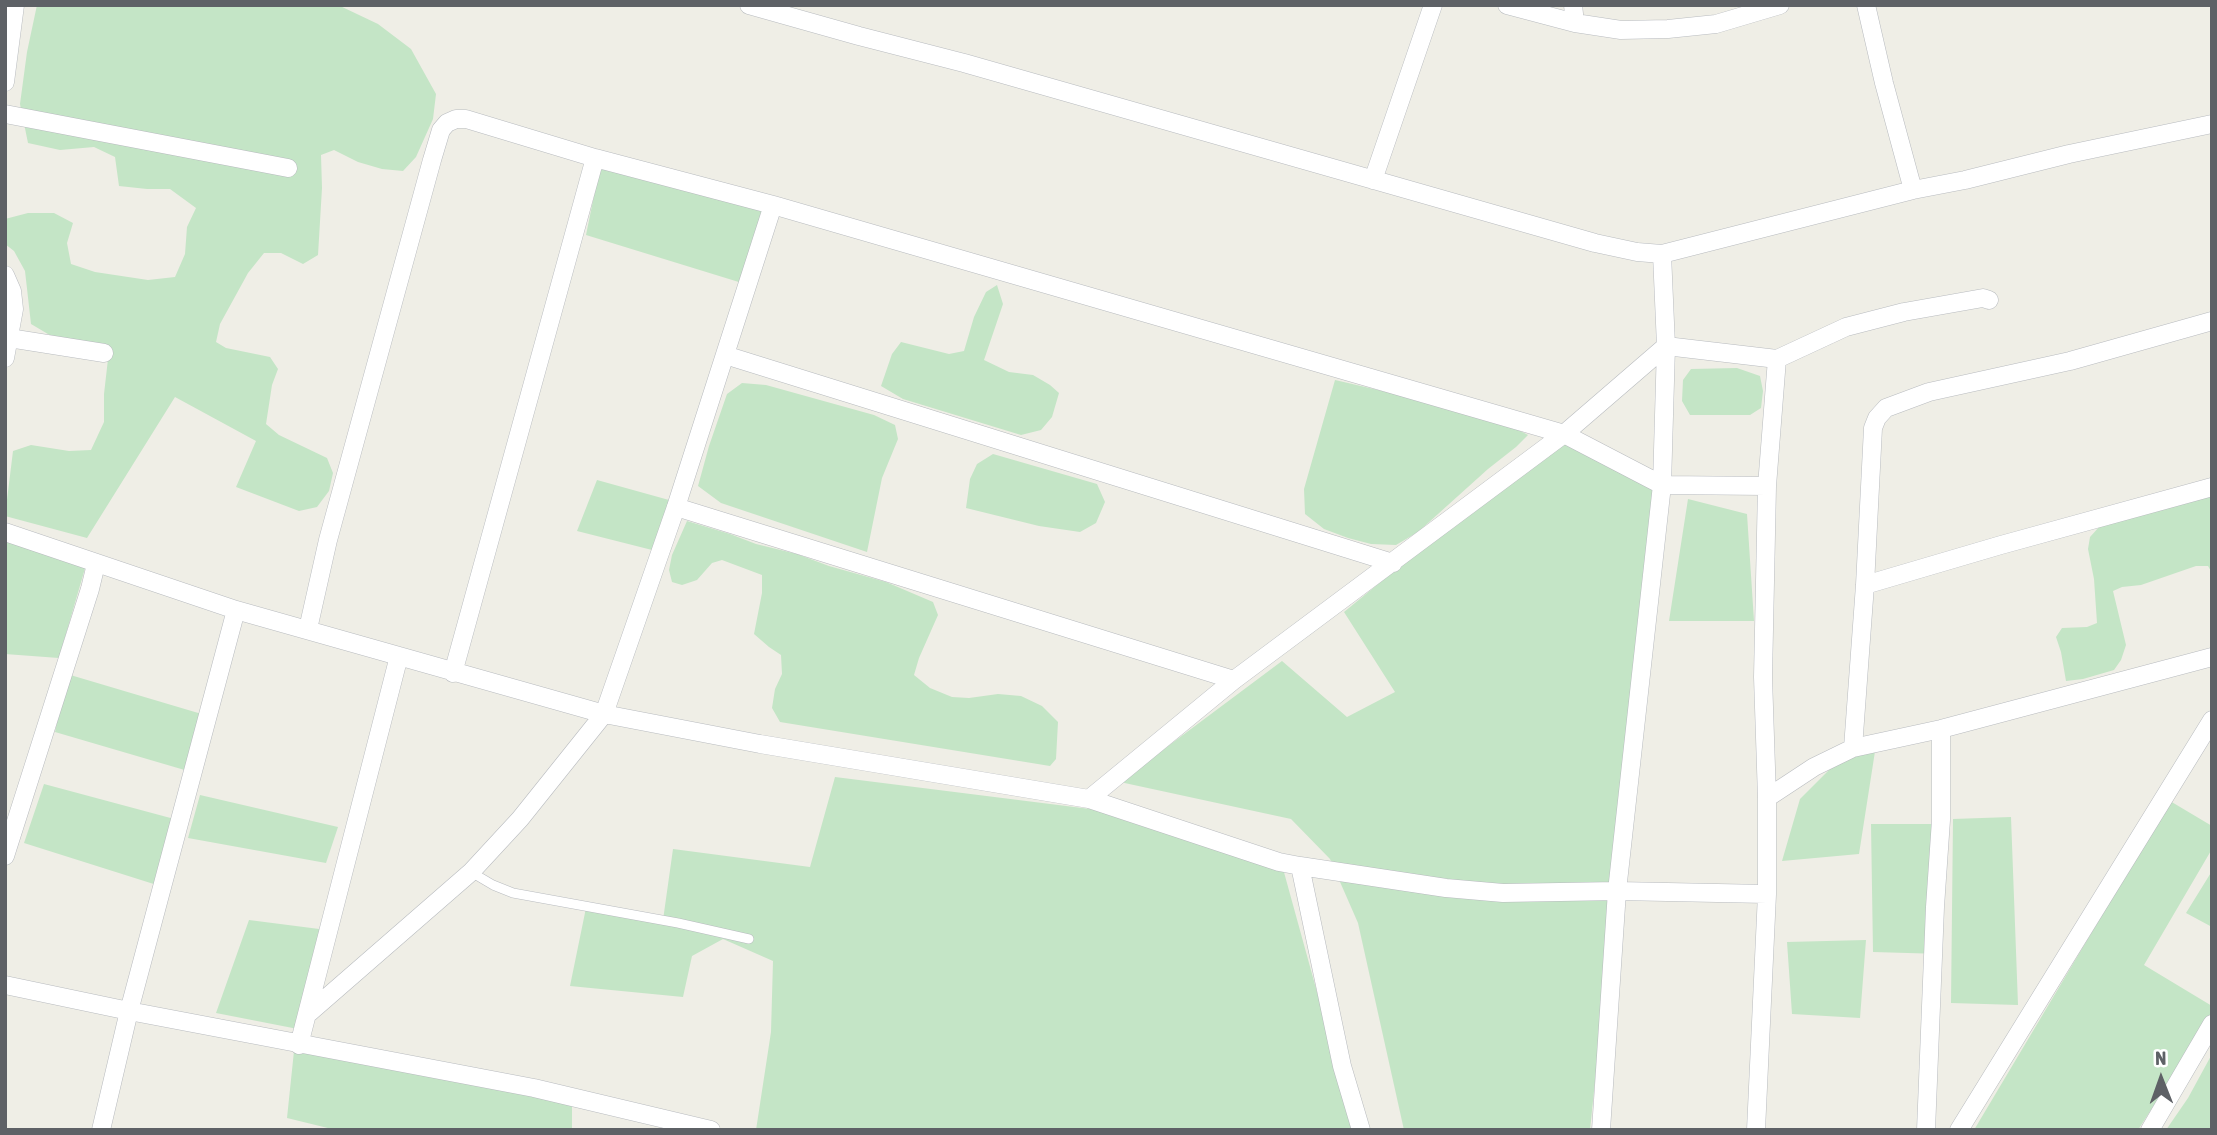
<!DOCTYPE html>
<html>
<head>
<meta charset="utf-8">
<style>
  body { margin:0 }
  #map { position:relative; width:2217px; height:1135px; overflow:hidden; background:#efeee6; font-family:"Asap Condensed",sans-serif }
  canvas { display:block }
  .frame { position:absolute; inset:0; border:7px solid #5e6166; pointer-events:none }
  .north { position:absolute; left:2126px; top:1044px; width:70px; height:70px; -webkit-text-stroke:5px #fff; paint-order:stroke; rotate:359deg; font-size:19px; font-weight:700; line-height:28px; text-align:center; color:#5e6166 }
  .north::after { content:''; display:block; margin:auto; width:24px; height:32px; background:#5e6166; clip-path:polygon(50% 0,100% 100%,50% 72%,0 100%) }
</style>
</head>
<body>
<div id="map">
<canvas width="2217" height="1135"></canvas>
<div class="frame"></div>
<div class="north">N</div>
</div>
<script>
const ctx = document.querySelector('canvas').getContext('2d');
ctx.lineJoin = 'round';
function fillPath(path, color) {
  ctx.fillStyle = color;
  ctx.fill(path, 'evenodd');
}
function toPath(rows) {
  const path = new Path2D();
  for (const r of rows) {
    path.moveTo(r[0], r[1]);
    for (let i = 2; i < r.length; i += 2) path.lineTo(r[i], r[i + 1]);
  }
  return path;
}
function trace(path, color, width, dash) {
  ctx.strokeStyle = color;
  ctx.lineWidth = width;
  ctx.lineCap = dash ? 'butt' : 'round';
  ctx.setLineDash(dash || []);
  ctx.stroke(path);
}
fillPath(toPath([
  [37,5,338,5,378,24,411,49,436,94,433,119,416,157,403,171,382,169,358,162,334,150,321,155,322,188,318,255,303,264,281,253,264,253,248,273,220,324,216,342,226,348,270,357,278,369,272,385,266,424,279,435,327,458,333,473,329,491,317,507,299,511,236,487,256,441,175,397,87,538,5,516,13,451,31,445,69,451,91,450,104,422,104,394,108,359,102,344,53,337,31,324,25,271,14,251,5,244,5,219,28,213,54,213,73,223,67,243,71,264,95,272,148,280,175,277,185,254,187,227,196,208,170,189,147,189,119,186,115,157,94,147,60,150,28,143,20,104,27,52],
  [600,166,765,210,742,283,586,235],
  [997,285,1003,304,984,360,1009,372,1033,375,1050,385,1059,393,1052,417,1041,430,1021,435,903,399,881,386,892,354,901,342,949,354,964,351,974,317,986,292],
  [1737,368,1760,376,1763,391,1761,408,1750,415,1690,415,1682,401,1683,380,1691,369],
  [1335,380,1404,396,1513,427,1528,435,1516,447,1488,469,1418,532,1396,545,1371,544,1348,538,1324,529,1305,514,1304,489],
  [742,383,766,385,874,415,895,425,898,439,882,478,867,552,721,503,698,486,709,446,727,394],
  [1555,439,1657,481,1590,1130,1404,1130,1358,923,1330,859,1291,819,1120,782,1282,661,1347,717,1395,692,1344,612],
  [993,454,1097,484,1105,502,1096,523,1080,532,1039,526,966,508,970,479,977,464],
  [597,480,669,500,656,551,577,531],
  [2212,495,2212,573,2208,566,2196,566,2141,585,2122,587,2113,591,2126,645,2121,660,2114,670,2083,679,2066,681,2061,652,2056,637,2062,628,2087,627,2097,623,2094,579,2088,549,2090,537,2100,526],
  [1688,499,1747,514,1754,621,1669,621],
  [687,521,730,534,756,544,797,554,829,566,886,582,933,602,938,615,919,658,914,675,930,688,952,697,969,698,998,694,1021,696,1042,706,1058,722,1056,759,1050,766,780,722,772,708,775,689,782,674,781,655,769,647,754,634,762,593,762,575,722,560,712,563,697,580,682,585,672,582,669,570,672,555],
  [5,541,88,558,59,658,5,654],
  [67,674,205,715,188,771,55,732],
  [1876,745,1859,854,1782,861,1800,799,1838,761],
  [835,777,1106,811,1282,865,1355,1130,756,1130,771,1032,773,961,723,939,692,956,683,997,570,986,587,903,663,920,673,849,810,867],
  [44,784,178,820,160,886,24,843],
  [200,795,338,827,326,863,188,838],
  [2170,801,2212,826,2212,849,2144,965,2212,1006,2212,1015,2138,1130,1974,1130],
  [2011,817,2018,1005,1951,1003,1953,819],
  [1871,824,1942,824,1942,954,1873,952],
  [2212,871,2212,927,2186,913],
  [249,920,327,930,303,1030,216,1013],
  [1866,940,1860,1018,1792,1014,1787,942],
  [294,1051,572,1097,572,1130,336,1130,287,1118],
  [2212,1054,2212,1130,2166,1130,2188,1098]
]), '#c4e5c6');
const service = toPath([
  [471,872,493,885,513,893,678,923,749,939]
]);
const minor = toPath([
  [749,5,859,36,964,63,1595,243,1637,252,1662,254,1913,190,1965,180,2069,154,2212,124],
  [1507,5,1575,23,1621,30,1668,29,1716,24,1780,5],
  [1573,5,1575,23],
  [1866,5,1884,83,1913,190],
  [5,82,15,5],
  [5,114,288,168],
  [1373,180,1433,5],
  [5,275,12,291,14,309,5,358],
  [9,338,104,353],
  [725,355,1393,563],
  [676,507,1234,680],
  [5,532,236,610,604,714,676,507,773,205,1564,434,1662,485,1767,486],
  [1865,585,2001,545,2212,487],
  [236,610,129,1011,534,1088,711,1130],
  [308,629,328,540,432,160,441,130,447,123,456,119,466,119,595,158,773,205],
  [453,673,595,158],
  [1853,748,1865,585,1873,428,1877,418,1886,408,1929,392,2070,361,2212,321],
  [1767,798,1814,767,1853,748,1941,729,2212,657],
  [1089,799,1234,680,1564,434,1666,346,1777,359],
  [5,856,90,589,96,564],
  [1300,866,1342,1066,1361,1130],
  [5,985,129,1011,101,1130],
  [309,1013,471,872,520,819,604,714,760,744,1089,799,1279,862,1300,866,1446,888,1503,893,1617,891,1767,894],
  [299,1045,399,656],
  [1601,1130,1617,891,1662,485,1666,346,1662,254],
  [1756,1130,1767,894,1767,798,1763,677,1767,486,1777,359,1846,327,1904,312,1983,298,1989,300],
  [1926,1130,1935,907,1941,820,1941,729],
  [1959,1130,2212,720],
  [2150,1130,2212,1024]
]);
trace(service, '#b8bbbf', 10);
trace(minor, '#b8bbbf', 19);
trace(service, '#fff', 9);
trace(minor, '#fff', 18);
</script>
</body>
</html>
